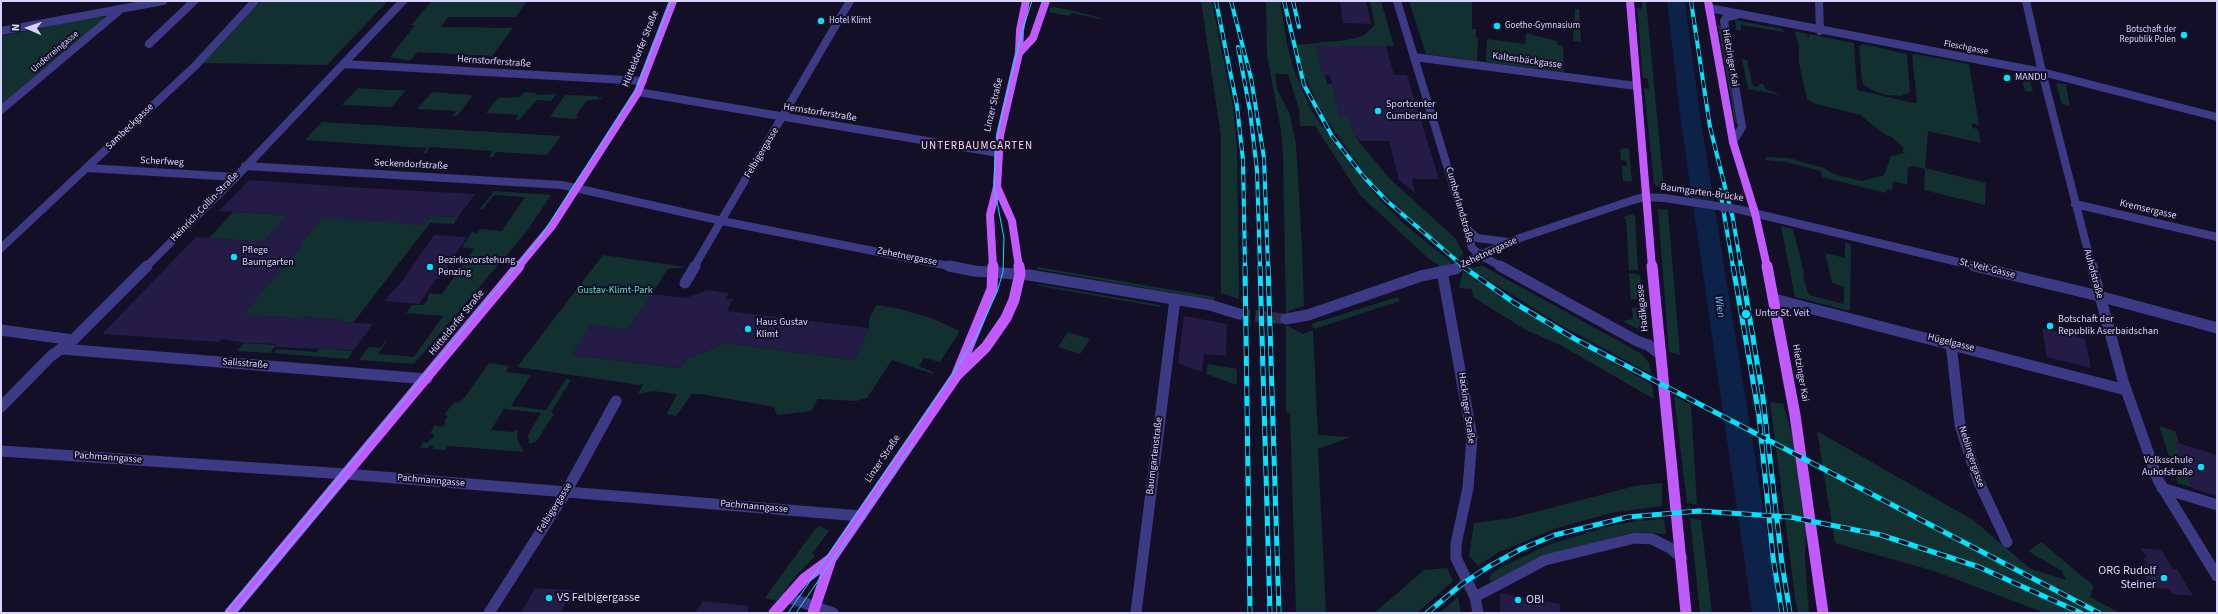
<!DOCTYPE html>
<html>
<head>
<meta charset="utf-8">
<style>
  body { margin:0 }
  #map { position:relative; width:2218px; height:614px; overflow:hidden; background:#130f26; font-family:"Source Sans 3",sans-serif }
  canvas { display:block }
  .frame { position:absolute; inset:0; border:2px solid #d9d4ff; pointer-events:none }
  .north { position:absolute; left:8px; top:8px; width:40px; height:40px; -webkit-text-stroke:3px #130f26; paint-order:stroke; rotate:272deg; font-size:11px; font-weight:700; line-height:16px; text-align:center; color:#d9d4ff }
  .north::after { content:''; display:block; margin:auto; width:14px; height:18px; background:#d9d4ff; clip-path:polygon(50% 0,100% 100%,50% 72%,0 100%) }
</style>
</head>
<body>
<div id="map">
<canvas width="2218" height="614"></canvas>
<div class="frame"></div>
<div class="north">N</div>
</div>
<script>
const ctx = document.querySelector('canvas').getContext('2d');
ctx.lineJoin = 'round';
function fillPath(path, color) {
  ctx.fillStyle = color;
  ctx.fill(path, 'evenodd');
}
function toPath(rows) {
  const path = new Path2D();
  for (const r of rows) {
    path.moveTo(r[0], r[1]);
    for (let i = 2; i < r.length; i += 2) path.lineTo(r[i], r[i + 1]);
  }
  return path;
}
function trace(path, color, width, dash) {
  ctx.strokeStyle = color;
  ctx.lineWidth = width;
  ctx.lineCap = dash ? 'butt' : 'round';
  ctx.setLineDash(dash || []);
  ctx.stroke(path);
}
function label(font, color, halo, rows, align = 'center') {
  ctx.font = font + ' "Source Sans 3",sans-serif';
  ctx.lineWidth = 4;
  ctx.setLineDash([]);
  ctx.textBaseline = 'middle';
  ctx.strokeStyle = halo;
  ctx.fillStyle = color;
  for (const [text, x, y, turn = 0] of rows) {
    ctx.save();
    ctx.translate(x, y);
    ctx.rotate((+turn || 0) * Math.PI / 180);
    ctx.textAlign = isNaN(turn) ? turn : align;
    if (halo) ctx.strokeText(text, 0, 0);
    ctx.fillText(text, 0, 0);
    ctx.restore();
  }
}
fillPath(toPath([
  [261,1,388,1,327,65,201,63],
  [432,1,527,1,516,17,448,17,441,27,513,28,492,56,418,52,409,61,390,57,415,25,411,25],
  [1201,1,1212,1,1233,107,1237,147,1239,299,1221,293,1221,136],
  [1266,1,1280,1,1287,44,1294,70,1310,108,1342,155,1380,200,1403,223,1452,263,1450,265,1443,268,1429,259,1360,195,1315,126,1300,126,1299,109,1288,74,1275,74,1277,89,1290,115,1296,144,1302,248,1304,306,1288,311,1286,314,1283,157,1281,130,1267,55],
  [1370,1,1381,1,1394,46,1316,46,1323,75,1325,75,1327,84,1332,84,1340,117,1349,117,1353,131,1360,143,1391,180,1455,238,1463,253,1459,259,1423,231,1369,179,1323,115,1304,75,1296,45,1346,40,1363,36,1375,25],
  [1409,1,1472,1,1472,29,1476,29,1476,37,1478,38,1477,61,1426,54],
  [1642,1,1646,1,1664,189,1654,184,1644,88,1649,89,1648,79,1643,78,1637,8,1642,9],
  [1054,7,1074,11,1101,18,1100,19,1072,13,1069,16,1049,12,1050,8],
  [1575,9,1579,9,1581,42,1573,41],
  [100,16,105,18,1,105,1,36],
  [1735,20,1782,29,1784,32,1741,25,1741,31,1736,30],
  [1718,25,1722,26,1740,124,1735,123],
  [1794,31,1807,34,1808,37,1809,38,1809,34,1854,43,1857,90,1914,103,1917,102,1912,55,1915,54,1969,64,1979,125,1972,123,1972,128,1978,129,1981,143,1928,131,1925,168,1986,183,1985,205,1924,190,1925,169,1913,166,1908,168,1907,185,1893,181,1892,190,1887,189,1886,193,1822,177,1821,171,1786,162,1766,160,1766,157,1789,158,1824,168,1836,175,1862,181,1884,175,1891,156,1905,153,1902,151,1904,148,1890,136,1887,136,1860,115,1813,103,1807,99,1799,63,1799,45],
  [1526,33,1557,41,1557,45,1563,46,1564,72,1486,62,1487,39,1525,44],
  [1863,44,1907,54,1910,92,1901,96,1888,95,1876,92,1864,85,1862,81,1859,46],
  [1742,59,1747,60,1753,86,1758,87,1759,84,1763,84,1766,89,1781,95,1748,89],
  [2013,73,2029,76,2033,92,2025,91,2022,80,2014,78],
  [2060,83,2068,85,2066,86,2070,106,2062,104,2056,84],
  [358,88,387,90,406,90,392,107,342,105],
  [432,92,471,95,472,97,457,116,453,116,456,112,454,111,417,109],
  [524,92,536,93,535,95,556,94,551,101,537,100,519,120,516,120,518,115,486,113,498,98,520,97],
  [565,95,597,96,597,98,603,97,601,99,586,101,576,116,578,116,576,119,550,117],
  [322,122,355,124,561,136,547,155,496,152,493,157,489,157,492,151,430,147,426,153,423,153,427,148,305,140],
  [1623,148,1629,149,1632,182,1623,181,1622,166,1627,166,1626,161,1621,160,1620,150],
  [494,191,551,195,527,231,414,364,359,360,369,347,380,348,385,341,387,341,378,354,414,357,443,316,406,313,412,305,423,305,427,301,429,293,442,294,474,249,462,247,472,232,477,233,480,229,502,231,525,197,494,195,483,209,480,209],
  [1658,209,1668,210,1680,355,1669,352],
  [233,212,288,215,264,242,209,238],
  [1632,214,1635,216,1638,270,1629,270,1626,219,1622,218],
  [432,216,458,217,454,224,430,223,353,323,339,322,342,320,300,317,299,319,266,316,263,318,241,316,303,245,299,245,322,218],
  [1781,226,1793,229,1804,273,1803,277,1809,295,1844,304,1844,287,1832,283,1825,253,1845,258,1845,243,1851,244,1850,311,1795,297],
  [603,255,686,267,668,269,628,330,591,325,572,355,680,368,686,359,726,343,854,360,869,328,869,319,876,305,900,309,931,318,960,331,940,362,924,358,919,366,933,372,933,374,892,360,867,398,856,401,818,399,811,411,777,415,774,407,702,394,692,394,676,416,667,414,677,394,653,391,638,394,643,384,640,385,517,367],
  [1483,266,1642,354,1649,363,1651,374,1557,323,1470,268],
  [1038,267,1215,297,1214,300,1036,269],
  [1463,272,1518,308,1652,385,1654,399,1560,345,1526,330,1473,297,1472,289,1459,288],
  [1629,273,1640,275,1643,298,1631,300],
  [1038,284,1161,305,1160,307,1039,286],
  [1398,297,1400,301,1314,329,1311,324],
  [1644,307,1645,328,1638,329,1622,321,1633,319,1632,308],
  [1286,325,1303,334,1313,330,1318,435,1351,437,1318,449,1326,613,1296,613,1290,413,1286,412],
  [1068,332,1090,339,1080,354,1058,347],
  [244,343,276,345,270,353,237,351],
  [319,348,353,351,348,359,273,353,277,349,316,352],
  [489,363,509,366,506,372,531,375,511,406,546,410,566,379,571,380,551,412,554,414,536,442,529,444,528,435,541,413,504,409,491,430,513,432,518,429,517,439,524,452,448,446,445,450,432,449,434,446,430,445,428,448,420,448,423,442,426,443,434,437,434,435,430,433,435,425,442,427,446,423,444,422,448,416,444,415,454,402,458,403,464,398],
  [1208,364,1237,369,1237,385,1206,374],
  [1674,396,1691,405,1697,505,1687,503],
  [1770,402,1783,404,1796,448,1806,528,1805,560,1809,613,1798,613,1795,597],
  [2159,426,2175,431,2179,443,2176,442,2181,459,2169,456],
  [1817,431,1973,520,2031,569,2066,580,2062,571,2028,551,2041,542,2094,586,2090,597,2120,613,2045,613,1934,571,1835,543],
  [2173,467,2186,471,2191,487,2178,483],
  [1662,483,1662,506,1611,513,1557,528,1499,552,1478,566,1469,556,1474,523,1512,518,1635,486],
  [1690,518,1701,520,1712,613,1700,613],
  [1664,519,1666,534,1634,532,1615,537,1544,556,1492,582,1489,579,1492,573,1505,565,1548,545,1609,526,1638,521],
  [820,526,829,531,812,554,815,556,796,576,777,601,765,598,815,529],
  [1447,568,1453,581,1417,613,1374,613,1424,570],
  [1458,597,1461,613,1439,613]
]), '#12302f');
fillPath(toPath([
  [1667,1,1685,1,1701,122,1780,613,1752,613,1681,122,1667,1]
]), '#0c2248');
fillPath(toPath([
  [1340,1,1366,1,1371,24,1343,23],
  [1316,46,1386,46,1394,75,1407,75,1439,179,1412,179,1415,193,1399,180,1389,141,1360,141,1353,132,1349,117,1340,117,1330,75,1323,75],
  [249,180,364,188,475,194,458,217,432,216,425,225,322,218,299,245,303,245,243,314,298,319,299,317,342,320,340,322,373,324,354,350,274,347,277,344,246,343,221,339,219,342,102,334,196,237,264,242,288,215,219,211],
  [434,235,467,237,439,279,436,279,419,304,384,301,403,280],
  [707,290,729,293,725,299,733,299,727,311,869,328,854,360,726,343,686,359,681,368,572,355,590,325,628,330,651,294,686,298],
  [1184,316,1227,324,1226,356,1204,354,1202,372,1178,363],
  [2042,328,2085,339,2091,368,2047,357],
  [2175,442,2217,455,2217,496,2192,488],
  [2140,548,2161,550,2173,569,2177,569,2193,596,2172,594,2169,589,2151,587,2138,566,2145,566,2143,563,2148,564,2143,558,2147,558],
  [535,588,574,590,560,613,521,613],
  [1500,593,1560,604,1560,613,1500,613],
  [703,601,748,606,748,613,695,613]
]), '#241b47');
trace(toPath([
  [1239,314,1286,319]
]), '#312d47', 11, [11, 5.5]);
trace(toPath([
  [1397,1,1472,248,1480,255,1502,267],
  [1819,1,1820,31],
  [2026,1,2042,72,2092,267],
  [1709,8,2042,72,2217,117],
  [1,31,163,1],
  [149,44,194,1],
  [1414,57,1636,86],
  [343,64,643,81],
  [638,92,998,153],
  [1,110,120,10],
  [1733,142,1742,127,1724,21,1727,17,1737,15],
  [245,166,562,185,722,221,954,267],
  [87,168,236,177],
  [2075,204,2217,237],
  [1737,209,1979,267],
  [1466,228,1477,238,1508,242],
  [1,248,195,66,255,1],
  [146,267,236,177,403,1],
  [694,267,850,1],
  [1458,267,1480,255,1520,238,1633,200,1645,197,1664,198]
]), '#3d3a85', 8);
trace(toPath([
  [949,266,974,271,1029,275,1210,305,1239,314],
  [1500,266,1637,341,1648,345,1660,354],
  [1974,266,2099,296,2217,328],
  [2092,266,2123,381,2158,480,2217,576],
  [1442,271,1472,437,1468,488,1456,544,1456,558,1475,597,1478,613],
  [685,283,695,266],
  [1774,299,2126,390],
  [1286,319,1308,315,1421,276,1455,269,1460,266],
  [1,330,73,340],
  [1951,343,1960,425,1978,480,2007,542],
  [62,349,427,379],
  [1,407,51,356,73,340,147,266],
  [1,451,346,474,861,516],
  [2162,488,2217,505],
  [787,597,833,613],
  [1475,597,1545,560,1635,538,1652,539,1670,548,1682,558],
  [489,613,566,492,616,401],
  [1136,613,1175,299]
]), '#3d3a85', 11);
trace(toPath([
  [1630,1,1652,267],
  [1708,1,1733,142,1755,213,1767,267],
  [1019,53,1033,38,1046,1],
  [997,187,1012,221,1019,267],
  [518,267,552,226,638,92,673,1],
  [993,267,990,215,997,187,1000,135,1019,53,1020,30,1026,1]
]), '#c25bff', 8);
trace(toPath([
  [1652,266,1686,613],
  [1767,266,1795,415,1823,613],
  [957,374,992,289,993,266],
  [230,613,519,266],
  [774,613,804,579,831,559],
  [813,613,831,559,957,375,986,347,1006,318,1014,300,1020,274,1019,266]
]), '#c25bff', 11);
trace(toPath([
  [225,613,539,239,636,90,671,1],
  [234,613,348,476],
  [788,613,955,371,977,335,997,292,1003,272,1004,238,994,186,995,153,1000,123,1023,28,1032,1],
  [796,613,913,443]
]), '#00e5ff', 1);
const railFar1 = toPath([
  [1216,1,1237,106,1243,160,1245,267],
  [1231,1,1251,78,1264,158,1268,267],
  [1284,1,1304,85,1332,136,1364,177,1387,201,1464,267],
  [1293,1,1299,27],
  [1691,1,1710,127,1733,219,1741,267],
  [1238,47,1250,111,1257,170,1260,267],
  [1720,190,1733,267]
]);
const rail = toPath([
  [1245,266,1250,613],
  [1260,266,1270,613],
  [1268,266,1279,613],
  [1462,266,1513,302,1575,339,2099,613],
  [1733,266,1759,416,1773,557,1782,613],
  [1741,266,1763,398,1782,564,1790,613],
  [1427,613,1462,584,1488,567,1521,549,1555,535,1628,517,1699,511,1790,517,1881,535,1979,567,2081,613]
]);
trace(railFar1, '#00e5ff', 4);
trace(rail, '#00e5ff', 5);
trace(railFar1, '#130f26', 2.5, [8]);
trace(rail, '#130f26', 3.5, [10]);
trace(toPath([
  [1664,198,1737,209]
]), '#3d3a85', 8);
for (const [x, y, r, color] of [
  [821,21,4,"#00e5ff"],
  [1497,26,4,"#00e5ff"],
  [2184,35,4,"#00e5ff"],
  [2007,78,4,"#00e5ff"],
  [1378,111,4,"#00e5ff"],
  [234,257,4,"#00e5ff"],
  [430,267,4,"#00e5ff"],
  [1746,314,5,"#00e5ff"],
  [2050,326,4,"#00e5ff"],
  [748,329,4,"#00e5ff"],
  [2201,467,4,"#00e5ff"],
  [2164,578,4,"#00e5ff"],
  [549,598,4,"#00e5ff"],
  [1518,600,4,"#00e5ff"]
]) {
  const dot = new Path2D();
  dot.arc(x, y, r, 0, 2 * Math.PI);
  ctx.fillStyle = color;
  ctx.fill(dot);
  trace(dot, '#130f26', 1.5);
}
label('9px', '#d9d4ff', '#130f26', [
  ["Hotel Klimt",829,21],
  ["Goethe-Gymnasium",1505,26],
  ["Botschaft der",2176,30,"right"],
  ["Republik Polen",2176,40,"right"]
], 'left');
label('9px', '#d9d4ff', '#130f26', [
  ["Fleschgasse",1966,48,11],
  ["Underreingasse",55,52,-40]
]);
label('10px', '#d9d4ff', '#130f26', [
  ["Hütteldorfer Straße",641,49,-68],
  ["Hietzinger Kai",1730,58,80],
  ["Kaltenbäckgasse",1527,61,8],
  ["Hernstorferstraße",494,62,4],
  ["Linzer Straße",994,105,-77],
  ["Hernstorferstraße",820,113,9],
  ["Sambeckgasse",130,127,-44],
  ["Felbigergasse",762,153,-59],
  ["Scherfweg",162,162,3],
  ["Seckendorfstraße",411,165,3],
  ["Baumgarten-Brücke",1702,193,8],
  ["Cumberlandstraße",1459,205,74],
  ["Heinrich-Collin-Straße",205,207,-46],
  ["Kremsergasse",2148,210,13],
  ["Zehetnergasse",1489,253,-25],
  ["Zehetnergasse",907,257,11],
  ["St.-Veit-Gasse",1987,269,14],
  ["Auhofstraße",2093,274,75],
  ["Hadikgasse",1643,308,-96],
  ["Hütteldorfer Straße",457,323,-51],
  ["Hügelgasse",1951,343,14],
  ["Salisstraße",245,364,5],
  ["Hietzinger Kai",1800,373,80],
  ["Hackinger Straße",1466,408,82],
  ["Baumgartenstraße",1155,456,-83],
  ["Neblingergasse",1971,457,72],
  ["Pachmanngasse",108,458,4],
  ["Linzer Straße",883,459,-56],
  ["Pachmanngasse",431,481,5],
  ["Pachmanngasse",754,507,5],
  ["Felbigergasse",555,508,-58]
]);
label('10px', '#d9d4ff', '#130f26', [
  ["MANDU",2015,78],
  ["Sportcenter",1386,105],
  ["Cumberland",1386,117],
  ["Pflege",242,251],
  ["Baumgarten",242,263],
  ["Bezirksvorstehung",438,261],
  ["Penzing",438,273],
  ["Unter St. Veit",1755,314],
  ["Botschaft der",2058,320],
  ["Republik Aserbaidschan",2058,332],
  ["Haus Gustav",756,323],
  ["Klimt",756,335],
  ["Volksschule",2193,461,"right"],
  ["Auhofstraße",2193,473,"right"]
], 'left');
label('10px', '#5fe0c0', '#130f26', [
  ["Gustav-Klimt-Park",615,291]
]);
ctx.letterSpacing = '1px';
label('11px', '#ffd6f0', '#130f26', [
  ["UNTERBAUMGARTEN",977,147]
]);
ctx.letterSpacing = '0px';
label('italic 11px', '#62b6ff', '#130f26', [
  ["Wien",1719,307,81]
]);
label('12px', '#d9d4ff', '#130f26', [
  ["ORG Rudolf",2156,571,"right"],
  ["Steiner",2156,585,"right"],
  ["VS Felbigergasse",557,598],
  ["OBI",1526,600]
], 'left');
</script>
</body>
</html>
